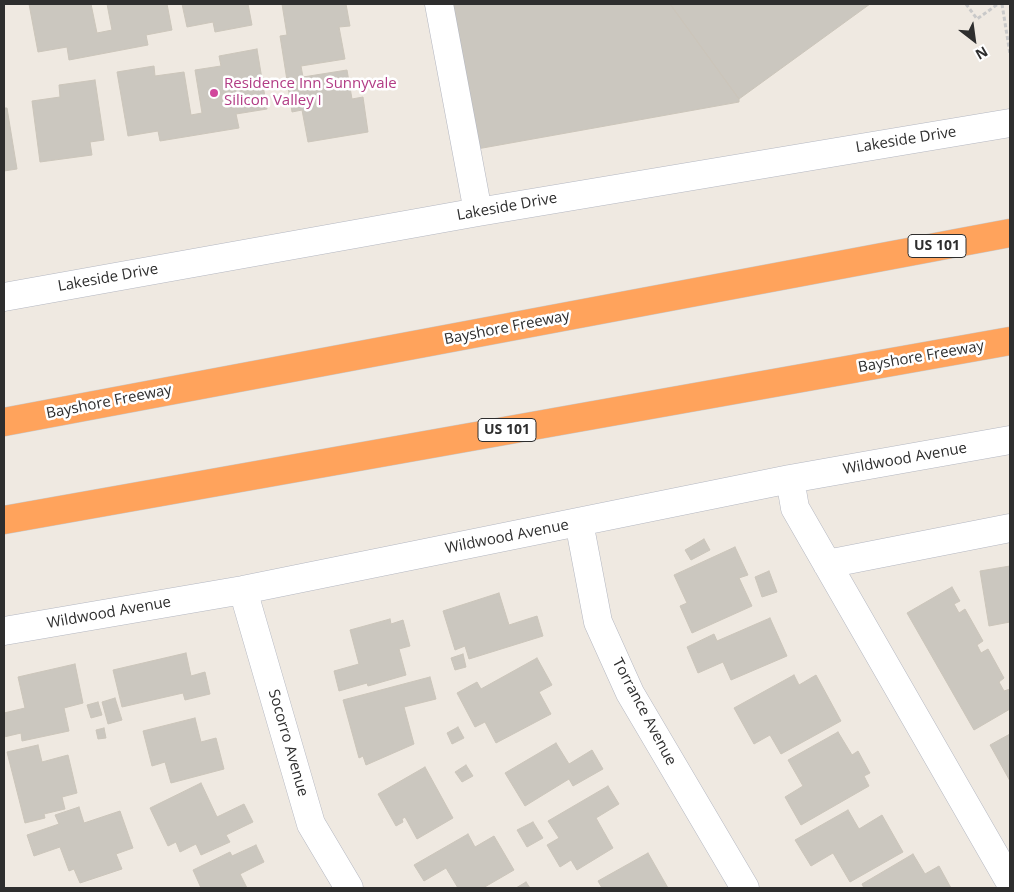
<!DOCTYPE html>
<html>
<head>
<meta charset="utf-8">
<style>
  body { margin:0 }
  #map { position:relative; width:1014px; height:892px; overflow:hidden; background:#efe9e1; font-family:"Open Sans",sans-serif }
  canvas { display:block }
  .frame { position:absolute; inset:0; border:5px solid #2e2e2e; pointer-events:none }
  .north { position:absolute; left:949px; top:15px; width:50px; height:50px; -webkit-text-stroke:4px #fff; paint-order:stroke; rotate:150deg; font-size:14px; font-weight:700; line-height:20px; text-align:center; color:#2e2e2e }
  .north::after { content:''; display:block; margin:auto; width:18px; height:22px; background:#2e2e2e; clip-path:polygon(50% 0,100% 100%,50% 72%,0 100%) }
</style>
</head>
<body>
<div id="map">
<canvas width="1014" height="892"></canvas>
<div class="frame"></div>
<div class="north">N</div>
</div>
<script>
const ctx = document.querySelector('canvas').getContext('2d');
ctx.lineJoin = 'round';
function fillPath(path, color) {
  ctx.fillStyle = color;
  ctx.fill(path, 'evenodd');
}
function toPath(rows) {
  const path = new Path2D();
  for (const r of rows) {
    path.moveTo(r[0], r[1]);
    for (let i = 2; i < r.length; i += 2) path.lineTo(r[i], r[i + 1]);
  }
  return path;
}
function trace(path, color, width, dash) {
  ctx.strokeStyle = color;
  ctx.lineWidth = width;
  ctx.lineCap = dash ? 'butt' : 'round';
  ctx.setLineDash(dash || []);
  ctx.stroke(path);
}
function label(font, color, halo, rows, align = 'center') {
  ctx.font = font + ' "Open Sans",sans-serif';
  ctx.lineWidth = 5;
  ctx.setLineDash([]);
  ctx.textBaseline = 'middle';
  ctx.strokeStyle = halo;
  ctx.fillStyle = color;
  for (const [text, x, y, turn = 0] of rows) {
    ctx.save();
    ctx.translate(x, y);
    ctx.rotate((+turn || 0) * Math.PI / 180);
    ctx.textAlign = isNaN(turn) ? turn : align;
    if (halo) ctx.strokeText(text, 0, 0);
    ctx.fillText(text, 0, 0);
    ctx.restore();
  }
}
const building = toPath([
  [29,4,91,4,97,33,112,30,107,4,167,4,172,30,146,35,148,45,69,60,67,47,38,52,29,4],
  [182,4,248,4,252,25,215,32,213,22,187,27,182,4],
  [282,4,346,4,350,26,339,27,345,59,301,66,303,77,347,70,352,99,363,97,368,132,308,142,302,110,292,112,280,36,287,35,282,4],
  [452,4,670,4,739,99,739,102,477,149,452,4],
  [670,4,870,4,739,99,670,4],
  [257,49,267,109,236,114,239,128,160,141,158,131,128,136,117,72,154,66,155,76,184,72,191,115,202,113,195,70,221,66,219,56,257,49],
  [95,80,104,140,90,142,92,155,40,162,32,101,60,97,59,85,95,80],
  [4,108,7,108,17,169,4,171,4,108],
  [704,539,710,550,691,560,685,550,704,539],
  [735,547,748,575,739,578,752,606,692,633,680,606,687,603,674,575,735,547],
  [1010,566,1010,622,989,626,980,571,1010,566],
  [769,571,777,592,762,597,755,577,769,571],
  [952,587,960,601,954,604,959,613,965,609,983,641,977,645,981,653,988,649,1004,678,999,682,1004,691,1010,689,1010,709,974,730,907,613,952,587],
  [499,593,509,625,537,616,543,636,469,659,465,646,455,650,443,611,499,593],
  [770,618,787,656,731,680,723,662,698,673,687,647,714,634,717,641,770,618],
  [390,619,391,624,403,620,410,646,399,649,406,675,368,686,367,683,339,691,334,671,359,664,350,630,390,619],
  [186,653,191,676,205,672,210,694,185,700,183,693,122,707,113,670,186,653],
  [463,654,466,667,455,670,451,658,463,654],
  [537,658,552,685,539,692,551,714,496,743,485,722,475,727,457,693,477,682,481,689,537,658],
  [75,664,83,703,64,708,69,731,22,741,21,733,4,737,4,713,25,708,18,677,75,664],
  [794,675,799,685,816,675,841,721,781,754,770,735,754,744,734,708,794,675],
  [430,677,436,699,404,707,414,744,366,765,363,756,359,758,343,700,430,677],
  [115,698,122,720,108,724,102,702,115,698],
  [98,702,102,715,91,718,87,705,98,702],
  [195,718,201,742,216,738,224,769,171,783,165,762,152,766,143,731,195,718],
  [458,727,464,738,452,744,447,733,458,727],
  [104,728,106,738,98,739,96,730,104,728],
  [838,732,852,755,858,751,870,773,864,776,869,786,801,825,785,797,803,786,788,760,838,732],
  [1010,734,1010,781,990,745,1010,734],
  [556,743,569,764,592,750,603,769,573,786,569,779,525,806,505,773,556,743],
  [38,745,42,762,68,755,77,793,62,797,65,809,44,814,45,818,25,823,7,752,38,745],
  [466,765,473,776,462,782,455,772,466,765],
  [425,767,453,818,417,839,405,817,402,819,403,822,396,826,378,794,425,767],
  [201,783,217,817,244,804,253,822,226,835,230,842,201,855,196,844,180,852,176,842,168,846,150,808,201,783],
  [608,786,619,804,596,818,613,848,577,870,571,860,560,867,547,845,559,838,548,821,608,786],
  [79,807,84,823,120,811,133,848,116,854,122,869,80,883,74,869,69,871,60,847,34,856,27,835,59,824,55,815,79,807],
  [848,810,859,829,882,815,903,852,850,882,833,853,811,866,795,840,848,810],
  [533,822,543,838,527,847,517,830,533,822],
  [468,834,475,847,494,836,514,870,483,888,458,888,446,868,424,881,414,865,468,834],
  [256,845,264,862,240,874,247,888,201,888,193,870,230,852,232,856,256,845],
  [648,853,668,888,602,888,598,881,648,853],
  [913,854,925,874,939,866,951,888,864,888,862,884,913,854],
  [526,882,530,888,516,888,526,882]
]);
fillPath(building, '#cbc7bf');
trace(building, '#cbc5ba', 1);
const minor = toPath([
  [439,4,478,212],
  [4,297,478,212,1010,123],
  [790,479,795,508,1010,882],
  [579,522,598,622,630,693,745,888],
  [827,564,1010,528],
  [243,590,311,824,349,888],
  [4,631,243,590,790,479,1010,440]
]);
const highway = toPath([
  [4,422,1010,233],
  [4,520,1010,341]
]);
trace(minor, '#b4b7c1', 29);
trace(highway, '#c9c9c9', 29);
trace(toPath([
  [966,4,977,19,998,4],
  [1002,4,1010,54]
]), '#c9c9c9', 3, [4, 2.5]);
trace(minor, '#fff', 28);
trace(highway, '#ffa35c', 28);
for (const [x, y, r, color] of [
  [214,93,5,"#d1479c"]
]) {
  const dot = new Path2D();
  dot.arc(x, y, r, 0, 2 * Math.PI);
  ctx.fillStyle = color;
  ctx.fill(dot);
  trace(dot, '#fff', 2);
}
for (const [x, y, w] of [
  [937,246,58],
  [507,430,58]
]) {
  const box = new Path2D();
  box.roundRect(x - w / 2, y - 11.5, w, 23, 4);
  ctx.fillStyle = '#fff';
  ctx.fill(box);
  trace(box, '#2e2e2e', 1);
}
label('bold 14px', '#2e2e2e', null, [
  ["US 101",937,246],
  ["US 101",507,430]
]);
label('15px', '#b23c85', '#fff', [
  ["Residence Inn Sunnyvale",224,84],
  ["Silicon Valley I",224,101]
], 'left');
label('15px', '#2e2e2e', '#fff', [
  ["Lakeside Drive",906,140,-9],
  ["Lakeside Drive",507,207,-10],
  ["Lakeside Drive",108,278,-10],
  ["Bayshore Freeway",507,328,-11],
  ["Bayshore Freeway",921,357,-10],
  ["Bayshore Freeway",109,402,-11],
  ["Wildwood Avenue",905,459,-10],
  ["Wildwood Avenue",507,537,-11],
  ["Wildwood Avenue",109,613,-10],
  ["Torrance Avenue",644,712,62],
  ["Socorro Avenue",288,743,74]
]);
</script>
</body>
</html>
